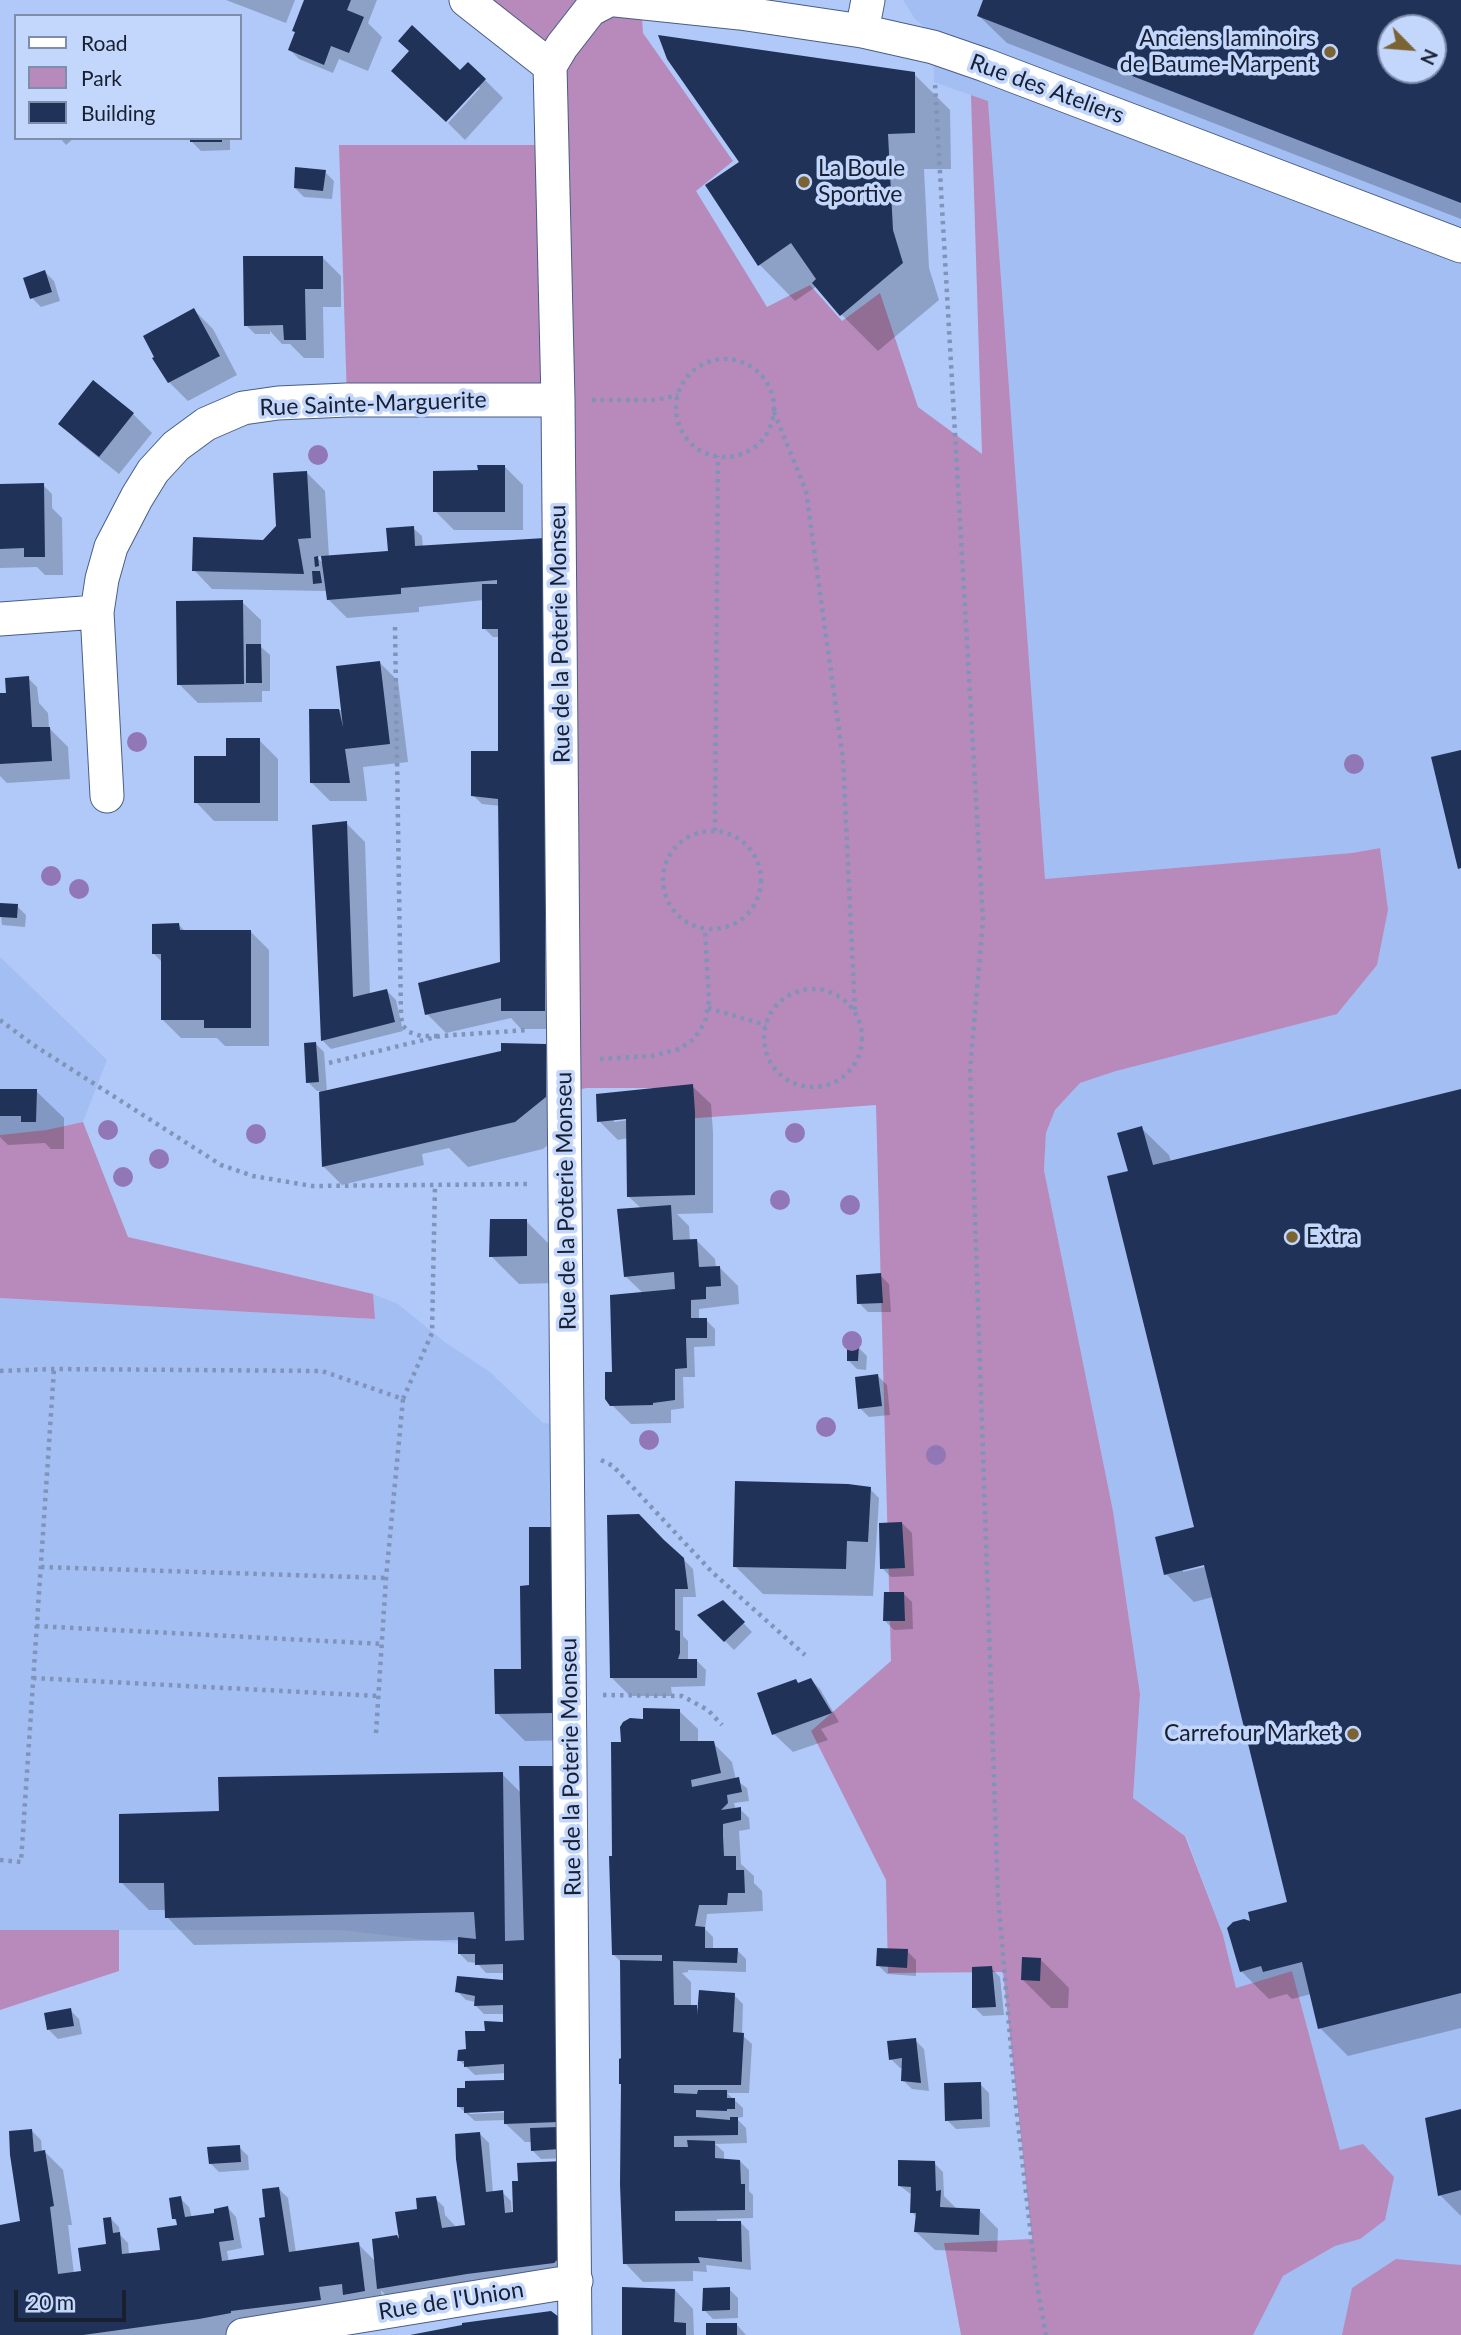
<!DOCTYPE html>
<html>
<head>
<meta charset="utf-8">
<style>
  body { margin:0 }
  #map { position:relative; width:1461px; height:2335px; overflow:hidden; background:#b1c9f8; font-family:Lato,sans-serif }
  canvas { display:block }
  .legend { position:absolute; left:14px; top:14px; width:228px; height:126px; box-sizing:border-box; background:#c3d6fc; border:2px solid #7e8daa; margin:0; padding:9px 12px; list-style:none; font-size:21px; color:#171f30 }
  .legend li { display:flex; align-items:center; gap:14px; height:35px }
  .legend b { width:35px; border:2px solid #7e8daa }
  .north { position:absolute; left:1377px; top:14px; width:70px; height:70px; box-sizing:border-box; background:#c3d6fc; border:2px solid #7e8daa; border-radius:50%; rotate:115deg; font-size:19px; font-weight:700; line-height:28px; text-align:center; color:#171f30 }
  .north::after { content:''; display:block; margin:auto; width:24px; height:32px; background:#7b6434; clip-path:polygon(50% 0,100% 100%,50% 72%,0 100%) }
  .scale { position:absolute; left:14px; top:2290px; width:112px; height:32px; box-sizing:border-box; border:4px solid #171f30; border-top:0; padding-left:9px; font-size:21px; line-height:24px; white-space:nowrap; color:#171f30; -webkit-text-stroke:5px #c3d6fc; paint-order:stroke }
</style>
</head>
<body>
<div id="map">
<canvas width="1461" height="2335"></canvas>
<ul class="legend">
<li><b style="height:9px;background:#fff"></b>Road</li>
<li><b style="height:19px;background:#b78abb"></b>Park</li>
<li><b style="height:19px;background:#203258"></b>Building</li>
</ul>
<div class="north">N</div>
<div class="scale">20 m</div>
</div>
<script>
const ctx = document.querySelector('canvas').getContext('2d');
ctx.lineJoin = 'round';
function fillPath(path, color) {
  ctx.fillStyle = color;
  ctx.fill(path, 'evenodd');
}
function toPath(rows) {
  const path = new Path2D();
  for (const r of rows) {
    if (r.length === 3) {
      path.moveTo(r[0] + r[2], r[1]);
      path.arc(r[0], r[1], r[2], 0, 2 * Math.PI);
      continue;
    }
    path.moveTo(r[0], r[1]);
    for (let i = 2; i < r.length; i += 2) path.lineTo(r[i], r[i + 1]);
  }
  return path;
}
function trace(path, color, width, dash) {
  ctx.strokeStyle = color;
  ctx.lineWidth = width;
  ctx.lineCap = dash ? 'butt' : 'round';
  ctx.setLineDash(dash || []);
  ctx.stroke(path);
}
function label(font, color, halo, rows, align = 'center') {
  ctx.font = font + ' Lato,sans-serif';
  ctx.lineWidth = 7;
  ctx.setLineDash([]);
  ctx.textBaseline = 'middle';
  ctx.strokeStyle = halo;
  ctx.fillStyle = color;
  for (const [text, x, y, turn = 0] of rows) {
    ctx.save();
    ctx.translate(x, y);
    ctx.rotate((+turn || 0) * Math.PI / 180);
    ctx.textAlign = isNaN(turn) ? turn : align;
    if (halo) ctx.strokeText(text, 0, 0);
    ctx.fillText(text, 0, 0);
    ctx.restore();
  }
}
fillPath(toPath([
  [903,0,1461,0,1461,2335,1253,2335,1283,2276,1335,2246,1360,2239,1340,2150,1292,1971,1236,1988,1223,1935,1186,1836,1133,1798,1140,1694,1113,1511,1044,1170,1046,1133,1055,1110,1080,1083,1116,1071,1379,848,1352,853,1045,880,988,101,934,82,933,34,915,19],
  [1391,28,1433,28,1433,70,1391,70],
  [0,957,107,1060,83,1122,46,1130,0,1135],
  [373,1294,398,1304,446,1343,490,1372,543,1423,568,1425,573,1947,461,1944,341,1930,0,1930,0,1298,374,1319]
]), '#a3bef3');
fillPath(toPath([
  [466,0,742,0,641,3,643,33,733,161,696,191,767,307,810,285,842,321,880,293,918,407,982,454,971,95,988,101,1045,879,1352,853,1380,848,1388,910,1377,965,1337,1014,1116,1071,1080,1083,1055,1110,1046,1133,1044,1170,1113,1511,1140,1694,1133,1798,1185,1836,1223,1935,1236,1988,1292,1971,1340,2150,1363,2144,1394,2177,1385,2220,1360,2239,1335,2246,1283,2276,1253,2335,961,2335,944,2243,1032,2239,1003,1972,888,1973,886,1880,811,1731,891,1661,876,1105,684,1119,684,1088,587,1088,564,1092,558,400,347,400,339,145,552,145,550,66],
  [83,1122,128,1237,373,1294,375,1319,0,1298,0,1135,46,1130],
  [0,1930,119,1930,119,1971,0,2010],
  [1396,2259,1461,2265,1461,2335,1342,2335,1352,2288]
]), '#b78abb');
fillPath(toPath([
  [226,0,295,0,286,23],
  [306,0,377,0,368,23,382,37,368,71,339,59,333,73,299,59,290,50],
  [985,0,1461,0,1461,219,1007,43,979,16],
  [1391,28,1433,28,1433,70,1391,70],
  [411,51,460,72,485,80,503,98,465,140,448,123,480,88],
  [914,74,950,110,951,169,924,169,929,268,939,300,878,351,842,315,817,286,795,301,759,264,742,162],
  [60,138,74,138,66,145],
  [192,138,230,138,230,150,201,151,192,142],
  [325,172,334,181,332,199,304,197,295,188],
  [323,258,341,276,341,307,323,307,324,358,304,358,290,344,282,344,270,331,270,334,255,334,246,325],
  [45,272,54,281,60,301,41,307,32,298],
  [194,310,213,329,237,375,188,401,169,382],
  [93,382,133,414,152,433,119,474,79,442,60,423],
  [505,467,523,485,523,530,454,530,435,511,479,472],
  [306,472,325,491,329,557,389,551,413,528,422,536,423,548,544,540,563,1029,521,1029,511,1018,446,1033,427,1014,502,963,501,806,482,804,473,795,501,755,500,637,493,637,484,628,484,600,419,607,419,612,347,618,328,599,327,591,212,589,194,570,264,541,278,526],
  [323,556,324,564,316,557],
  [43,485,52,494,52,508,62,518,63,575,45,575,37,567,0,568,0,486],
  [242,602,261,620,261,647,270,655,270,691,262,691,262,702,198,703,179,684],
  [380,663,398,681,408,762,363,767,367,801,330,801,312,783,311,711,343,710],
  [28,678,37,687,39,703,48,713,49,728,68,747,70,779,7,783,0,776,0,695,10,695],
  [259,740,278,759,278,821,214,821,196,802],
  [346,823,365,842,370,995,387,991,396,1000,403,1031,331,1049,323,1041],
  [0,905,17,906,26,915,25,927,2,925],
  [179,925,185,931,251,932,269,950,269,1046,225,1046,217,1038,181,1038,163,1020,162,962,154,954],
  [315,1043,324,1052,327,1092,545,1045,573,1073,573,1125,543,1149,468,1167,449,1148,422,1154,424,1165,342,1185,323,1166,320,1091,317,1091,308,1082],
  [692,1086,711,1104,713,1132,713,1213,677,1214,689,1226,690,1241,697,1241,715,1259,716,1268,719,1267,738,1286,739,1304,699,1309,699,1320,706,1320,715,1329,715,1346,694,1347,695,1377,683,1377,684,1408,671,1410,671,1423,631,1424,612,1405,613,1374,644,1294,625,1276,642,1209,628,1196,628,1138,618,1140,599,1121],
  [614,1118,635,1119,614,1122],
  [0,1091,36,1091,64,1118,64,1149,51,1149,45,1143,8,1145,0,1137],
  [1461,1091,1461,2028,1348,2056,1320,2028,1311,1994,1292,1999,1287,1994,1269,1999,1241,1971,1252,1923,1289,1903,1213,1597,1194,1602,1166,1574,1196,1528,1130,1172,1141,1128,1169,1155,1171,1162],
  [1212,1562,1213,1565,1183,1572,1183,1568],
  [526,1221,554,1249,554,1283,519,1284,491,1256],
  [880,1275,889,1284,891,1312,868,1312,859,1303],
  [858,1347,867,1356,866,1370,857,1369,848,1360],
  [878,1376,887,1385,890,1415,869,1417,860,1408],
  [870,1489,879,1498,873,1596,763,1594,735,1566],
  [881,1524,903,1524,912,1533,914,1576,891,1577,882,1568],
  [551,1528,578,1556,581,1740,525,1741,497,1713,523,1671,531,1587],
  [683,1559,693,1569,696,1597,683,1597,683,1636,688,1641,688,1661,697,1661,706,1670,705,1686,671,1687,672,1696,630,1696,611,1677],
  [903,1593,912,1602,913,1629,894,1630,885,1621],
  [723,1602,752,1632,734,1650,699,1615],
  [811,1680,820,1689,839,1722,821,1729,828,1740,793,1752,774,1734,796,1681,799,1684],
  [679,1711,698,1729,698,1743,713,1743,732,1762,736,1780,747,1788,749,1801,734,1803,736,1810,740,1809,749,1818,750,1829,739,1831,741,1864,754,1876,754,1883,762,1891,763,1911,707,1914,705,1929,713,1937,713,1950,737,1950,746,1959,746,1972,688,1970,688,1972,682,1973,691,1982,691,2007,696,2007,699,2010,734,1995,743,2004,742,2035,752,2044,749,2093,727,2093,743,2108,743,2117,736,2118,746,2128,747,2143,715,2144,724,2152,724,2161,740,2161,749,2170,749,2191,753,2195,753,2218,717,2219,717,2222,740,2222,749,2231,751,2270,706,2265,707,2272,693,2271,693,2281,643,2282,625,2263,622,1963,613,1954,613,1857,623,1743,645,1721],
  [502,1774,521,1793,568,2158,541,2159,532,2150,532,2142,525,2142,506,2124,506,2120,475,2121,458,2106,506,2082,506,2073,475,2075,459,2060,487,2033,505,2026,505,2014,484,2014,475,2005,476,2002,466,2000,457,1991,505,1982,505,1973,486,1973,477,1963,468,1962,459,1953,460,1940,194,1945,167,1917,166,1910,149,1910,121,1882,221,1813],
  [513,2109,513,2112,470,2114,466,2111],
  [907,1951,916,1960,916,1976,887,1974,878,1965],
  [1041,1960,1069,1988,1068,2008,1051,2008,1023,1980],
  [991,1968,1000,1977,1004,2015,983,2016,974,2007],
  [70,2010,79,2019,82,2034,58,2039,49,2030],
  [915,2040,924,2049,929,2091,912,2089,903,2080,903,2068,900,2068,891,2059],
  [980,2084,989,2093,990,2127,956,2129,947,2120],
  [1461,2110,1461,2216,1440,2195],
  [32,2131,41,2140,42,2152,45,2152,63,2170,72,2225,68,2225,74,2274,83,2272,108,2246,110,2218,119,2227,120,2235,128,2243,129,2255,162,2251,179,2227,174,2218,180,2198,189,2207,192,2218,216,2215,228,2208,236,2217,242,2248,227,2251,229,2262,268,2257,267,2218,279,2189,288,2198,296,2253,358,2244,376,2262,402,2243,419,2210,435,2198,444,2207,445,2215,457,2228,467,2226,480,2134,489,2143,493,2193,502,2192,511,2201,512,2213,582,2272,387,2297,381,2290,383,2309,228,2335,0,2335,0,2227,22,2223],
  [239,2147,248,2156,249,2170,219,2172,210,2163],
  [934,2163,943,2172,944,2196,958,2210,979,2210,998,2229,997,2252,935,2250,916,2232,917,2218,912,2212,912,2195,900,2186],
  [729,2289,738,2298,738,2318,713,2319,704,2310],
  [675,2290,693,2309,694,2335,623,2335],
  [737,2325,746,2335,708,2335]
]), '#0003');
fillPath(toPath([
  [304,0,351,0,347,10,364,17,349,53,331,46,324,65,288,50,295,32,292,31],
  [983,0,1461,0,1461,203,977,16],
  [1391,28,1433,28,1433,70,1391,70],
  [412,25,460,70,468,62,486,79,446,122,391,71,409,51,398,41],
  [658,35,915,72,915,133,888,134,893,230,903,263,840,316,812,283,816,279,791,243,758,266,705,185,739,162,667,59],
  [190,138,222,138,222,142,190,142],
  [295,167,326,170,323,191,294,188],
  [243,256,323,256,323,289,305,289,306,340,284,340,283,325,244,326],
  [45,270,52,292,30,299,23,278],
  [194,308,220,356,168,383,152,358,154,357,143,336],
  [93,380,134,413,99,457,58,424],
  [477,465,505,465,505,512,433,512,433,471,478,470],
  [307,471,311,538,298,539,304,574,192,571,193,537,263,540,276,526,273,473],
  [44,483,45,557,24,557,24,548,0,549,0,484],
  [414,526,415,546,545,538,545,1011,501,1011,501,998,425,1015,418,983,500,962,498,799,471,796,471,751,498,751,498,629,482,629,482,584,497,584,497,580,401,588,401,594,327,600,321,556,388,551,386,528],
  [318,556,319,566,315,567,314,557],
  [312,571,320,571,322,583,313,584],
  [243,600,244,684,177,685,176,601],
  [246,644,261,644,262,683,246,683],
  [380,661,390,744,345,749,350,783,310,783,309,709,339,709,343,727,336,666],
  [29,676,32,727,50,727,52,761,0,764,0,693,6,693,5,678],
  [226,738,260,738,260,803,194,803,194,756,226,756],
  [1461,750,1461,868,1458,869,1431,757],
  [347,821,353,997,387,989,395,1022,321,1041,312,825],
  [0,903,18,904,17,918,0,917],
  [179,923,180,930,251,930,251,1028,204,1028,204,1020,161,1020,161,954,152,954,152,924],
  [316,1042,319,1082,306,1083,304,1043],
  [501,1043,546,1044,546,1097,515,1122,322,1167,319,1092,501,1051],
  [693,1084,695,1112,695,1195,627,1197,626,1119,597,1122,596,1094],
  [0,1089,37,1089,36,1122,21,1122,21,1116,0,1116],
  [1461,1089,1461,1993,1318,2029,1302,1962,1263,1972,1261,1966,1240,1972,1227,1928,1233,1922,1244,1919,1250,1921,1248,1912,1287,1902,1204,1565,1164,1575,1155,1537,1194,1527,1107,1176,1128,1171,1117,1133,1142,1126,1153,1165],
  [671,1205,673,1240,697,1239,699,1267,720,1266,721,1286,706,1287,706,1299,691,1300,691,1318,707,1318,707,1338,686,1338,687,1368,675,1369,675,1400,653,1403,653,1405,610,1406,605,1399,605,1372,612,1372,610,1295,675,1289,674,1272,624,1277,617,1209],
  [490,1219,527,1219,527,1256,489,1257],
  [881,1273,883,1303,857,1304,856,1275],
  [847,1344,859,1345,858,1361,847,1361],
  [878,1374,882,1406,858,1409,855,1377],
  [735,1481,848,1484,871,1487,868,1542,847,1541,846,1569,733,1567],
  [639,1514,664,1540,684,1558,688,1589,675,1589,675,1630,680,1631,680,1653,678,1659,697,1659,697,1678,610,1678,607,1515],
  [902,1522,905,1568,880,1569,879,1523],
  [529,1527,551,1527,553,1713,495,1714,494,1669,521,1669,520,1586,529,1585],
  [884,1592,904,1592,905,1621,883,1621],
  [723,1600,745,1622,724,1642,697,1615],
  [811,1678,832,1713,772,1735,757,1693,796,1679,798,1683],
  [643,1708,680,1709,680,1741,714,1741,721,1773,691,1780,692,1787,739,1777,742,1792,727,1795,728,1803,721,1810,741,1807,741,1820,723,1824,723,1836,724,1856,736,1856,736,1870,744,1870,745,1893,728,1893,727,1905,699,1905,695,1926,705,1927,705,1948,738,1948,737,1963,673,1961,674,2005,697,2005,697,2015,699,1990,735,1993,733,2032,744,2033,741,2085,674,2085,674,2093,697,2094,698,2090,727,2090,727,2098,735,2098,735,2109,727,2109,727,2111,696,2110,696,2117,730,2120,730,2117,738,2117,738,2135,674,2136,674,2147,688,2147,687,2140,715,2141,715,2158,740,2160,741,2184,745,2184,745,2210,675,2211,675,2221,741,2221,742,2262,698,2257,700,2263,623,2264,620,2184,621,2084,619,2084,619,2059,621,2058,620,1960,662,1961,662,1955,612,1955,609,1856,612,1856,611,1742,621,1742,620,1727,623,1722,630,1718,643,1719],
  [519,1766,555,1766,559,2122,504,2124,504,2111,464,2113,464,2107,457,2107,457,2088,465,2088,465,2081,504,2080,504,2064,464,2067,464,2061,457,2061,458,2050,466,2049,465,2031,485,2031,484,2021,503,2022,503,2005,474,2006,475,1996,455,1992,457,1976,503,1980,503,1964,475,1965,475,1954,458,1954,458,1937,476,1939,474,1912,165,1918,164,1883,119,1883,119,1814,219,1811,218,1777,503,1772,505,1941,524,1940],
  [877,1948,908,1949,907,1968,876,1966],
  [1022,1957,1041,1958,1040,1981,1021,1980],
  [992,1966,996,2007,972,2008,972,1967],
  [71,2008,74,2026,47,2030,44,2013],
  [916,2038,921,2083,901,2081,902,2058,889,2060,887,2041],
  [981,2082,982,2119,945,2121,944,2083],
  [1461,2109,1461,2190,1438,2196,1425,2118],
  [559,2127,560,2149,531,2151,530,2128],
  [32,2129,34,2152,45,2150,54,2206,50,2207,58,2274,81,2271,78,2248,106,2244,103,2218,111,2217,113,2233,120,2232,122,2254,160,2250,157,2228,177,2225,176,2219,172,2219,169,2198,181,2196,185,2217,214,2213,214,2209,228,2206,234,2240,219,2242,222,2261,264,2255,259,2218,265,2217,262,2189,279,2187,289,2252,359,2242,365,2291,343,2295,342,2284,319,2287,321,2300,231,2311,231,2313,199,2319,83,2335,0,2335,0,2225,20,2221,10,2155,9,2131],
  [480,2132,486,2192,503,2190,505,2213,513,2212,512,2181,518,2181,517,2163,564,2161,564,2253,554,2263,467,2274,377,2289,372,2239,397,2235,399,2239,395,2212,417,2209,416,2198,436,2196,442,2228,465,2225,456,2159,455,2134],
  [240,2145,241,2162,209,2164,207,2147],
  [898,2160,935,2161,936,2191,941,2190,940,2207,980,2209,979,2235,914,2232,916,2213,910,2213,911,2187,898,2186],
  [622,2287,675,2289,674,2322,686,2323,686,2335,622,2335],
  [730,2287,730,2310,702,2311,703,2288],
  [551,2311,563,2320,562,2335,410,2335,462,2325,462,2323],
  [706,2323,737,2323,737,2335,706,2335]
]), '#203258');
const minor = toPath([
  [466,0,550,66],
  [616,0,740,13,862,31,933,47,985,65,1461,246],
  [862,31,868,0],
  [550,66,558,400,575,2335],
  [550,66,562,46,590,10,609,0],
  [0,619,97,612],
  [107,796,97,612,102,579,111,547,137,497,153,471,176,446,206,424,243,408,278,403,347,400,558,400],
  [243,2335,576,2281]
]);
trace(minor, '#495d86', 35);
trace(toPath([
  [935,85,983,921,970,1070,998,1897,1016,2106,1036,2279,1046,2335],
  [725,408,49],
  [592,400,656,400,678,395],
  [774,412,806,491,843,759,855,1012],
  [395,627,401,1017,403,1026,409,1032,421,1036,440,1036],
  [715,831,718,456],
  [712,880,49],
  [813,1038,49],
  [708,1008,766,1025],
  [0,1020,32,1044,221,1165,253,1176,312,1186,530,1184],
  [600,1059,652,1056,679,1049,694,1039,705,1022,709,1001,705,929],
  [329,1063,440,1036,528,1030],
  [0,1371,54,1369,322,1371,403,1399,432,1333,435,1185],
  [601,1460,613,1466,712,1572,805,1655],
  [41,1567,386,1578],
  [36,1626,383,1644],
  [33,1678,379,1696],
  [603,1695,682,1696,708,1710,722,1725],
  [376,1733,386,1578,403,1399],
  [0,1860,21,1862,54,1369]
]), '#8093b8', 4.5, [3.5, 5]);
trace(minor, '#fff', 33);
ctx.fillStyle = '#9177b5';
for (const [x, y] of [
  [318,455],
  [137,742],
  [1354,764],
  [51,876],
  [79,889],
  [108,1130],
  [795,1133],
  [256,1134],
  [159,1159],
  [123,1177],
  [780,1200],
  [850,1205],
  [852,1341],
  [826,1427],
  [649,1440],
  [936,1455]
]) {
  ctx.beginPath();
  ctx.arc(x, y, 10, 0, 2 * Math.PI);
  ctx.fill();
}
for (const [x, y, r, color] of [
  [1330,52,7,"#7b6434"],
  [804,182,7,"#7b6434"],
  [1292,1237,7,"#7b6434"],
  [1353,1734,7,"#7b6434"]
]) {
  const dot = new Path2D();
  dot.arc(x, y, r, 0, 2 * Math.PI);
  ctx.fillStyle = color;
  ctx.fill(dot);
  trace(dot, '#c3d6fc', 2.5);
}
label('23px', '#171f30', '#c3d6fc', [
  ["Anciens laminoirs",1316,39],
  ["de Baume-Marpent",1316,65],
  ["La Boule",818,169,"left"],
  ["Sportive",818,195,"left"],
  ["Extra",1306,1237,"left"],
  ["Carrefour Market",1339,1734]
], 'right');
label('23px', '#171f30', '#c3d6fc', [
  ["Rue des Ateliers",1047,89,20],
  ["Rue Sainte-Marguerite",373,404,-2],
  ["Rue de la Poterie Monseu",560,634,-91],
  ["Rue de la Poterie Monseu",566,1201,-91],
  ["Rue de la Poterie Monseu",571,1767,-91],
  ["Rue de l'Union",451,2301,-9]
]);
</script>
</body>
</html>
